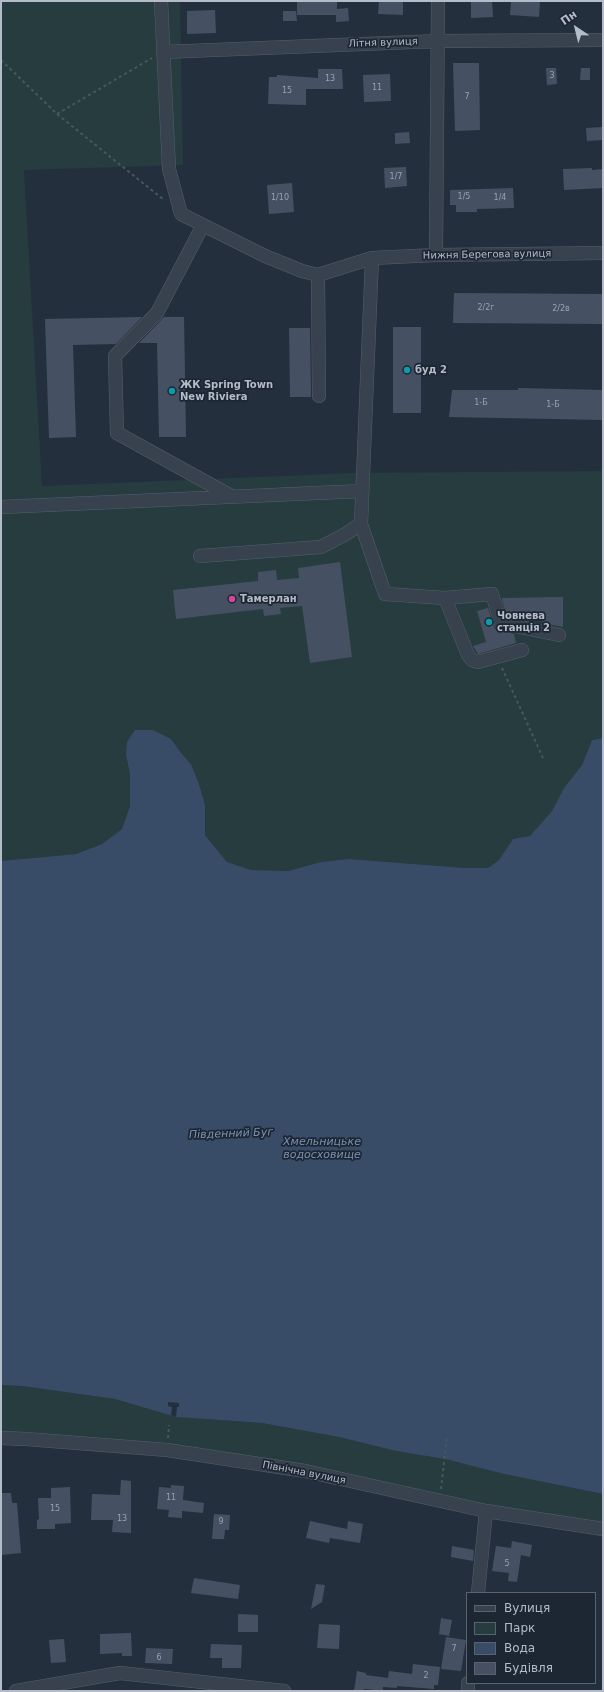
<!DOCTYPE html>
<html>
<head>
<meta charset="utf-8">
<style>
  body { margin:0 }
  #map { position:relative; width:604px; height:1692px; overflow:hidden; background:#242f3e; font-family:"DejaVu Sans",sans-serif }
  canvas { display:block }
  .frame { position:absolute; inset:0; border:2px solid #b4bcc9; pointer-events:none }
  .legend { position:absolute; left:466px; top:1592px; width:130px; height:92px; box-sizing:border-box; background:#1d2633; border:1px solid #59626f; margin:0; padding:5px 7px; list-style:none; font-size:12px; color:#b4bcc9 }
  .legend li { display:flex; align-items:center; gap:8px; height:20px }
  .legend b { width:20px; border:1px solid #59626f }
  .north { position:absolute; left:556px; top:8px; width:40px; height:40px; -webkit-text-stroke:3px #1d2633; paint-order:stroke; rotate:325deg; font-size:11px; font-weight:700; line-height:16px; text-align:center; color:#b4bcc9 }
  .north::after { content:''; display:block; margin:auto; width:14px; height:18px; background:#b4bcc9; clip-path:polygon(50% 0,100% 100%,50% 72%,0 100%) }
</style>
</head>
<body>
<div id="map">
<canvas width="604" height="1692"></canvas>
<div class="frame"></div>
<ul class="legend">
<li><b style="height:5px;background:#38414e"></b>Вулиця</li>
<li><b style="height:11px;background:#263c3f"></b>Парк</li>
<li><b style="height:11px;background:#394c67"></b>Вода</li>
<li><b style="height:11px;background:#455162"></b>Будівля</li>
</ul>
<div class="north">Пн</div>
</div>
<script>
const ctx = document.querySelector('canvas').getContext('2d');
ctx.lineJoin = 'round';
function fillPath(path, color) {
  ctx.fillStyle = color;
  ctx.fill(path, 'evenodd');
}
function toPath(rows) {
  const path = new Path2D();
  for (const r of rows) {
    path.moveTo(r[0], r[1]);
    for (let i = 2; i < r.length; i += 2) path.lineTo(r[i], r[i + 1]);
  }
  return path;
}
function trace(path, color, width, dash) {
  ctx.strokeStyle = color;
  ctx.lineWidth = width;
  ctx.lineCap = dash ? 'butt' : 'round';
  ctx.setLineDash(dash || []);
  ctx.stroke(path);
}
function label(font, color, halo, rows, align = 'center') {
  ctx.font = font + ' "DejaVu Sans",sans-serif';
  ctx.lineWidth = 3.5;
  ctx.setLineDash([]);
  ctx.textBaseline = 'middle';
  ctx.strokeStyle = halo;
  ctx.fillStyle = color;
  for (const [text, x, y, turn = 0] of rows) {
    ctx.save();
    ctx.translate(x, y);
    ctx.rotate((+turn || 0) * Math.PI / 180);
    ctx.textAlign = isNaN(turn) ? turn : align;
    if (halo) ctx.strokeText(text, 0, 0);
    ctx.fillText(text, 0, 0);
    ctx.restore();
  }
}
fillPath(toPath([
  [1,1,180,1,183,165,24,170,42,486,353,473,603,471,603,738,592,740,582,765,564,788,552,811,530,837,513,839,499,860,488,868,465,868,349,859,321,862,288,871,251,870,227,862,205,835,205,805,199,784,191,764,182,754,171,739,126,755,130,774,130,806,122,829,102,844,76,854,1,861],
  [1,1385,22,1386,115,1399,176,1417,262,1423,339,1437,396,1451,445,1459,504,1474,603,1494,603,1523,487,1505,168,1444,26,1432,1,1432]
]), '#263c3f');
fillPath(toPath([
  [135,730,153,730,171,739,182,754,191,764,199,784,205,805,205,835,227,862,251,870,288,871,321,862,349,859,465,868,488,868,499,860,513,839,530,836,552,811,564,788,582,765,592,740,603,738,603,1494,504,1474,445,1459,396,1451,339,1437,262,1423,176,1417,115,1399,22,1386,1,1385,1,861,76,854,102,844,122,829,130,806,130,774,126,755,127,742]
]), '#394c67');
fillPath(toPath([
  [168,1402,179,1403,179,1407,177,1407,176,1417,171,1415,172,1407,168,1406]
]), '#242f3e');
fillPath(toPath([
  [297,1,337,1,337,9,348,8,349,21,336,22,336,15,297,15],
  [379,1,403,1,403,15,378,14],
  [471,1,492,1,493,17,471,18],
  [511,1,540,1,539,17,510,15],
  [215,10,216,33,187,34,187,11],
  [283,11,296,11,297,21,283,21],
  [453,63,479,63,480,130,455,131],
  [546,68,556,68,557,84,547,85],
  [581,68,590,68,590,80,580,80],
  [318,69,342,69,343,89,306,89,306,105,268,104,269,77,277,77,277,75,318,78],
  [390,74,391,101,364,102,363,75],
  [603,127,603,140,587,141,586,128],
  [409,132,410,143,395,144,395,133],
  [406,167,407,186,385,188,384,168],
  [592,168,592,170,603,169,603,188,564,190,563,169],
  [292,183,294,212,269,214,267,185],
  [513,188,514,208,477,209,477,212,456,212,456,205,450,205,450,190],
  [454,293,603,294,603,324,453,323],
  [142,317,116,344,73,345,76,437,49,438,45,319],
  [164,317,184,317,186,437,159,437,157,343,139,343],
  [393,327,421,327,421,413,393,413],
  [289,328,310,328,311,397,290,397],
  [518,388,603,390,603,420,449,417,452,390,518,390],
  [340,562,352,657,310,663,302,606,280,608,281,614,264,616,263,609,176,619,173,590,258,581,258,572,276,570,277,580,299,578,298,568],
  [563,597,563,627,542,623,542,619,523,619,507,616,502,600,502,598],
  [488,608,495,629,514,634,516,643,478,654,473,646,486,642,477,611],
  [121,1480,131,1481,131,1533,112,1532,113,1520,91,1520,92,1494,120,1495],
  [171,1485,184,1486,183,1500,204,1503,203,1513,182,1511,182,1518,168,1517,169,1510,157,1509,159,1487,171,1488],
  [70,1487,71,1523,55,1524,55,1529,37,1529,37,1520,39,1519,38,1498,51,1498,51,1488],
  [1,1493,11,1493,12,1503,17,1503,21,1553,1,1555],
  [214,1514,230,1515,229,1530,225,1530,224,1539,212,1539],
  [310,1521,347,1529,348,1521,363,1524,360,1543,330,1538,329,1543,306,1538],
  [512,1541,532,1545,530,1557,521,1555,517,1582,508,1581,509,1573,492,1571,496,1546,511,1548],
  [452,1546,474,1550,473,1561,451,1557],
  [194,1578,240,1585,238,1599,191,1593],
  [316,1584,325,1585,322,1602,311,1609],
  [238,1614,258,1615,258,1632,238,1632],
  [441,1618,452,1620,449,1636,439,1634],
  [319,1624,340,1625,339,1649,317,1648],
  [131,1633,132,1656,122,1656,122,1653,100,1654,100,1634],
  [446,1637,466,1640,461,1671,441,1669],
  [64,1639,66,1662,51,1663,49,1640],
  [211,1644,242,1645,241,1668,222,1668,222,1658,210,1658],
  [146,1648,173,1649,172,1664,145,1663],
  [413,1664,440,1667,438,1685,434,1685,434,1689,397,1686,397,1688,383,1687,383,1691,364,1689,363,1691,354,1691,357,1671,366,1673,366,1675,388,1678,389,1671,412,1674]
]), '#455162');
const minor = toPath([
  [161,1,169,169,181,214,265,256,302,271,318,275,372,258,436,255,603,253],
  [163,52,438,41,603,40],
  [203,225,157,313,115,356,117,433,233,497],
  [436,255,438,1],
  [372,258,361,524,385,594,445,598,468,655,472,660,478,662,522,650],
  [318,275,319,396],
  [1,507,362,491],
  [200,556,321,547,344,535,361,524],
  [445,598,492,594,501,623,559,635],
  [1,1438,26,1439,167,1450,305,1471,486,1511,603,1529],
  [478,1593,486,1511],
  [16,1691,120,1673,284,1691],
  [468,1691,468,1683]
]);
trace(minor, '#565f6c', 14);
trace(toPath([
  [1,60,57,114,164,200],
  [57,114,152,58],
  [502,668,543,758],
  [168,1438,169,1425],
  [441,1489,447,1436]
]), '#44595c', 2, [3, 3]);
trace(minor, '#38414e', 13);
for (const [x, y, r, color] of [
  [407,370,4,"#0f9aa8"],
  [172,391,4,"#0f9aa8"],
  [232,599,4,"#d1479c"],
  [489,622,4,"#0f9aa8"]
]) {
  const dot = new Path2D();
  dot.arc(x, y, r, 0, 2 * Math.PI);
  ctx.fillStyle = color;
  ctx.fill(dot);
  trace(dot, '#1d2633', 1.5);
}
label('8px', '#98a1af', null, [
  ["3",552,76],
  ["13",330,79],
  ["11",377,88],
  ["15",287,91],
  ["7",467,97],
  ["1/7",396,177],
  ["1/5",464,197],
  ["1/10",280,198],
  ["1/4",500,198],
  ["2/2г",486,308],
  ["2/2в",561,309],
  ["1-Б",481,403],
  ["1-Б",553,405],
  ["11",171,1498],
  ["15",55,1509],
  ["13",122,1519],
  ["9",221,1522],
  ["5",507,1564],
  ["7",454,1649],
  ["6",159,1658],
  ["2",426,1676]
]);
label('10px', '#b4bcc9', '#1d2633', [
  ["Літня вулиця",383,43,-2],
  ["Нижня Берегова вулиця",487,255,-1],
  ["Північна вулиця",304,1473,11]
]);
label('bold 10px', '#b4bcc9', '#1d2633', [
  ["буд 2",415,370],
  ["ЖК Spring Town",180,385],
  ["New Riviera",180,397],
  ["Тамерлан",240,599],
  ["Човнева",497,616],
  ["станція 2",497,628]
], 'left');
label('italic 11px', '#7c92b1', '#1d2633', [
  ["Південний Буг",231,1134,-2],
  ["Хмельницьке",322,1142],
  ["водосховище",322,1155]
]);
</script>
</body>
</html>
